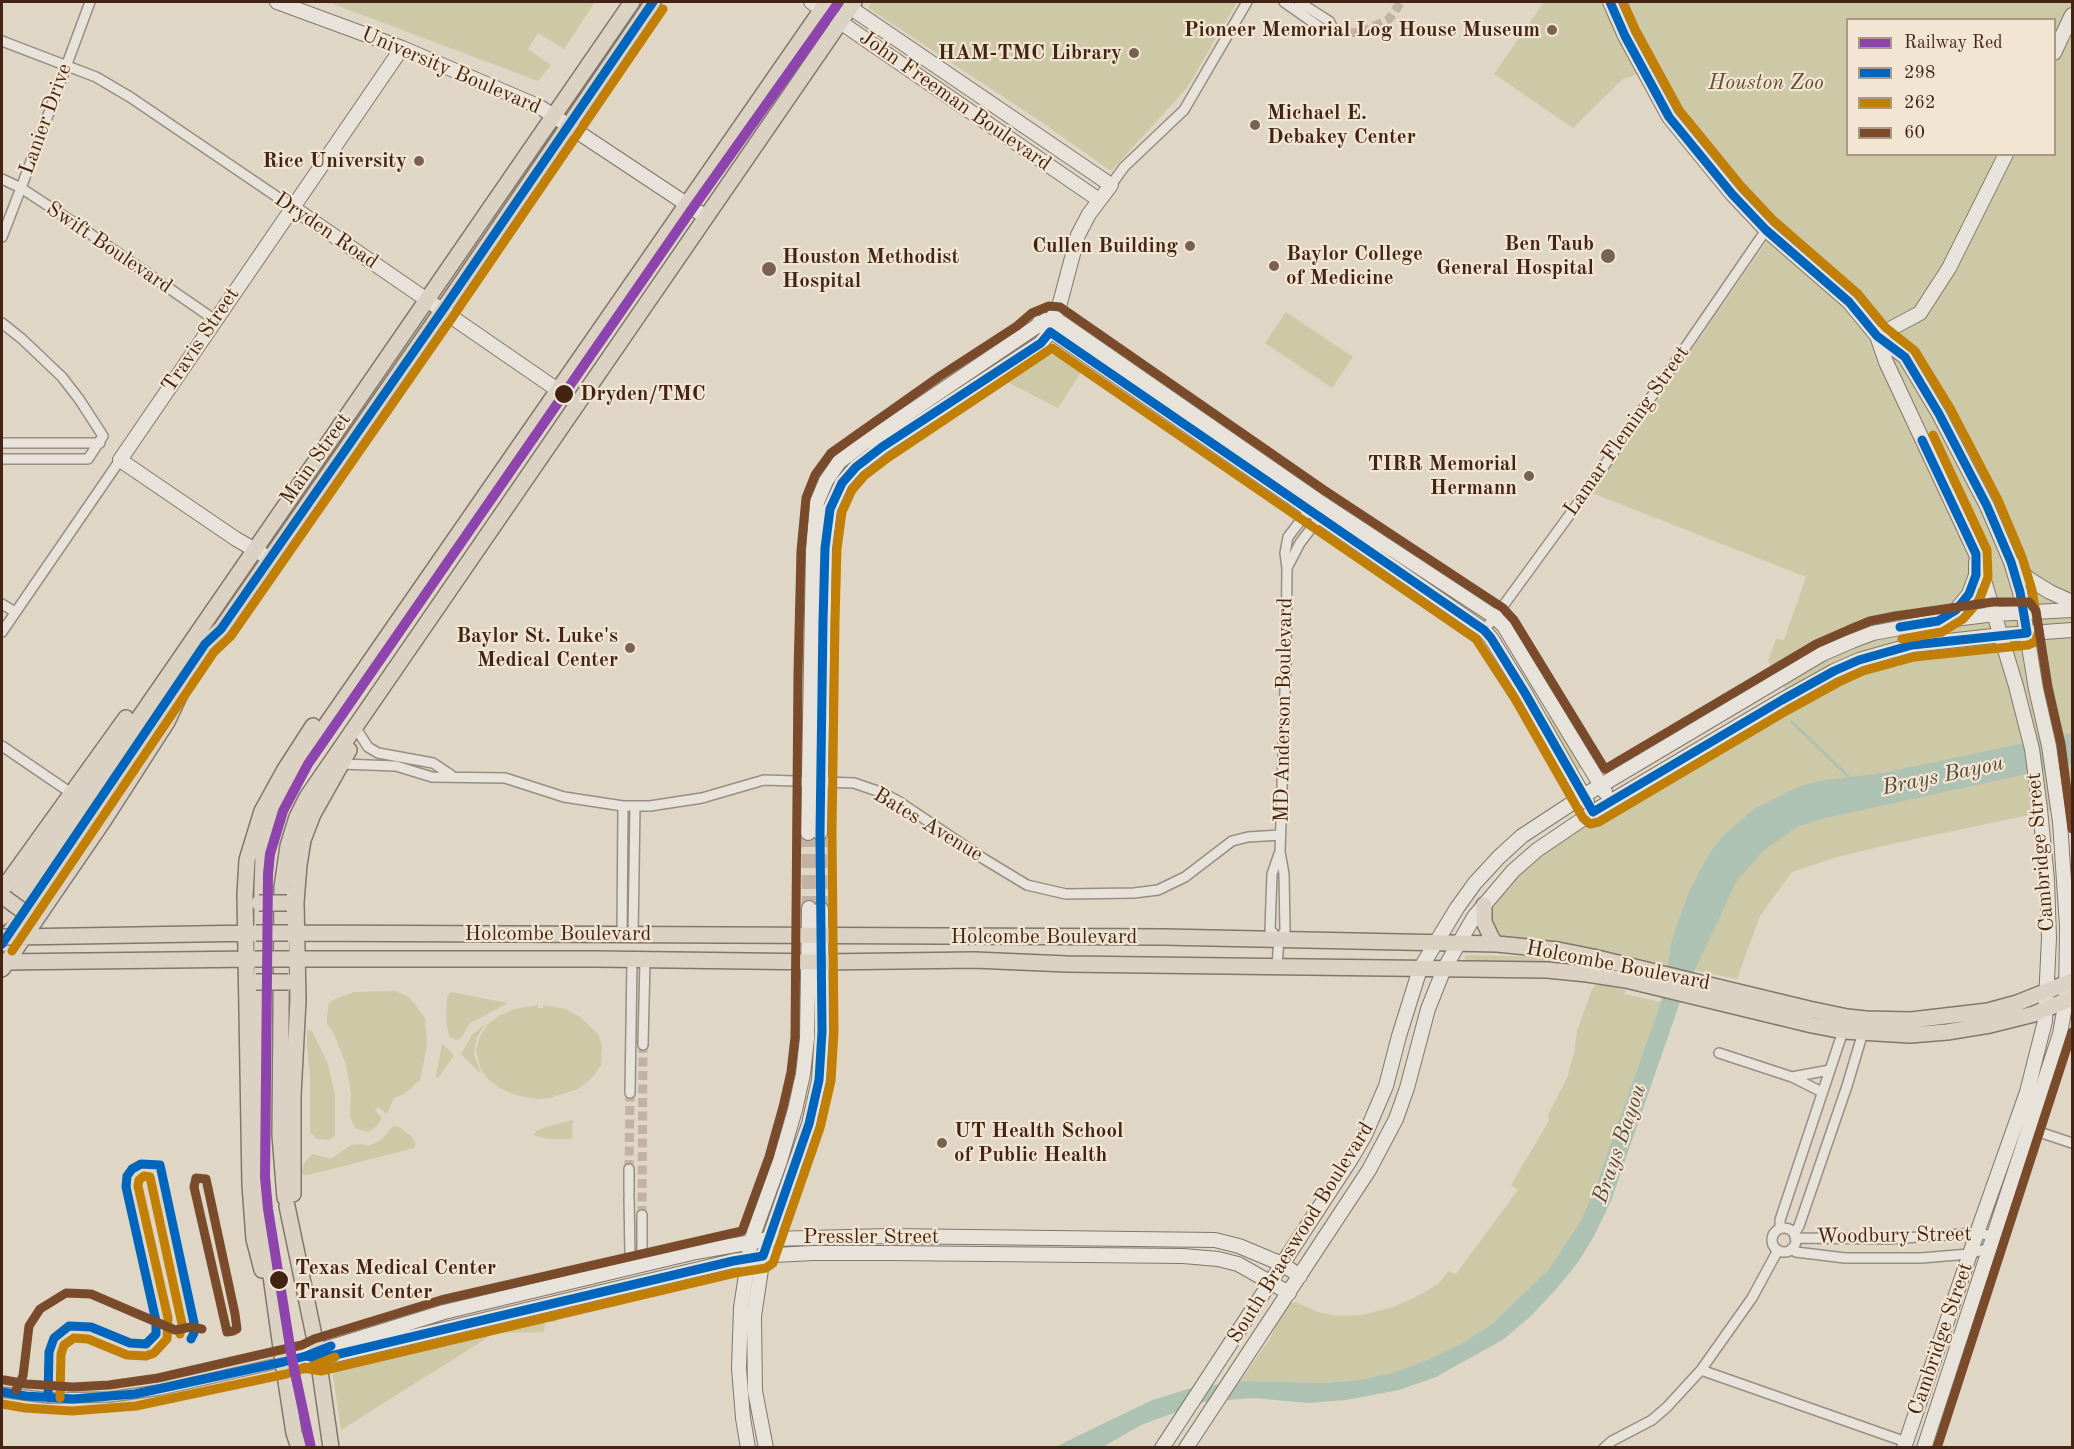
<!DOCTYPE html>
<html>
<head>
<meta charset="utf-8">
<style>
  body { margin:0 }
  #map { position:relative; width:2074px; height:1449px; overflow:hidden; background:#e0d6c6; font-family:"Old Standard TT",serif }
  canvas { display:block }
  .frame { position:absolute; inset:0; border:3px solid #432414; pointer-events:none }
  .legend { position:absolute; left:1846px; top:18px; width:210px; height:138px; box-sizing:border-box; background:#f2e6d3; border:2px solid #ac9887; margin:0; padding:8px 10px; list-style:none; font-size:18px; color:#432414 }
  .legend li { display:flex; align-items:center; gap:12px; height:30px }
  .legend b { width:30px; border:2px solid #ac9887 }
</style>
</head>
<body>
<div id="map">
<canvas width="2074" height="1449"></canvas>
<div class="frame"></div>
<ul class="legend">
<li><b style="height:8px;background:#8e44ad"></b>Railway Red</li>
<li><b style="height:8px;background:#0065bd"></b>298</li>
<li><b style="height:8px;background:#c17f06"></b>262</li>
<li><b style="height:8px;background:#7a4b2a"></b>60</li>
</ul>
</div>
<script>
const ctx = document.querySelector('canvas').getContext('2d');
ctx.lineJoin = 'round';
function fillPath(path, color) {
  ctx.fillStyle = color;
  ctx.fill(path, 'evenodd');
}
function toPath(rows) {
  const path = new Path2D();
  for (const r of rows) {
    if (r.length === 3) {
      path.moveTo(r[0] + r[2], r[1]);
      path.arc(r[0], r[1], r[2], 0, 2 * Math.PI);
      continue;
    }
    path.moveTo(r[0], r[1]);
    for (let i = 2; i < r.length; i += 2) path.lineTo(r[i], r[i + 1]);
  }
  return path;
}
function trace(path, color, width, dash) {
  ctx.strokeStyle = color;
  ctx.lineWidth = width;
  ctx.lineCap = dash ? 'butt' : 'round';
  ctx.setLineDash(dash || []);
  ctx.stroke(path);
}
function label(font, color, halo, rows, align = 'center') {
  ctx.font = font + ' "Old Standard TT",serif';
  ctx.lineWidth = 4.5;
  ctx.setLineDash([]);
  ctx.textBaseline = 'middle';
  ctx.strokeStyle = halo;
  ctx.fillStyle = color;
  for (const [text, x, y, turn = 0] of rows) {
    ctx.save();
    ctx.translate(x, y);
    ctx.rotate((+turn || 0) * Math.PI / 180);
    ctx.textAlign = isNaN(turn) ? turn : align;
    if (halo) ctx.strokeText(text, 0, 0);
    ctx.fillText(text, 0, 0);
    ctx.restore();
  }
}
fillPath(toPath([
  [328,2,595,2,564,49,538,33,528,49,551,65,538,81],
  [872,2,1237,2,1187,88,1111,171,1037,119,868,8],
  [1544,2,2072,2,2072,806,1896,843,1837,857,1792,872,1760,916,1737,979,1564,943,1502,937,1493,930,1490,910,1494,903,1522,873,1551,848,1588,823,1793,703,1768,661,1776,639,1784,640,1806,577,1592,493,1779,224,1749,197,1717,162,1691,129,1653,70,1623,79,1573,128,1494,74],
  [1848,20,2054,20,2054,154,1848,154],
  [1286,312,1353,357,1332,388,1265,343],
  [1046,354,1065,357,1083,369,1058,408,1005,381],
  [1552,715,1583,767,1578,770,1547,718],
  [1466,955,1555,957,1555,964,1471,962,1464,958],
  [1603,982,1611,987,1626,990,1624,994,1661,1002,1594,1191,1580,1222,1549,1269,1492,1324,1461,1344,1429,1359,1392,1373,1359,1380,1326,1383,1240,1381,1270,1339,1276,1324,1289,1303,1296,1302,1318,1312,1336,1316,1362,1315,1393,1307,1416,1297,1438,1284,1449,1271,1456,1274,1518,1190,1511,1185,1549,1121,1548,1115,1569,1074,1568,1073,1574,1054,1577,1031,1592,989,1598,983],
  [395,991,409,997,425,1018,427,1045,420,1080,404,1094,394,1098,387,1114,378,1107,375,1111,382,1117,377,1126,368,1132,355,1128,350,1117,351,1094,346,1064,334,1034,327,1024,327,1015,329,1003,335,999,354,992],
  [450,992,456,993,508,1003,469,1024,462,1037,456,1040,449,1036,446,1021,447,998],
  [538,1005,538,1008,543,1008,543,1005,566,1009,580,1017,598,1034,602,1045,601,1065,593,1077,578,1089,550,1098,537,1099,516,1095,501,1089,488,1079,481,1070,476,1050,480,1036,488,1024,500,1015,515,1009],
  [486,1023,476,1039,474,1054,481,1074,461,1054,472,1035],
  [307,1029,312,1031,328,1064,335,1095,335,1136,329,1140,317,1139,310,1132,310,1077,307,1047],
  [442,1043,453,1054,453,1057,438,1078,436,1077],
  [573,1120,572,1139,549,1139,533,1135,537,1131,545,1127],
  [393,1126,399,1127,411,1136,416,1144,414,1148,312,1174,305,1175,301,1173,304,1163,312,1154,331,1159,351,1145,360,1144,369,1146,381,1140],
  [558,1317,557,1322,545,1322,544,1332,495,1333,341,1430,333,1376,334,1369,338,1365,529,1318,541,1322]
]), '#cdc8a6');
fillPath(toPath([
  [2072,733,2072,764,1821,819,1797,827,1763,851,1736,882,1680,1002,1611,1201,1594,1236,1579,1261,1558,1287,1532,1315,1504,1339,1436,1377,1399,1390,1346,1400,1308,1403,1253,1398,1204,1402,1141,1425,1103,1447,1053,1448,1150,1401,1188,1389,1240,1381,1326,1383,1359,1380,1392,1373,1429,1359,1461,1344,1492,1324,1549,1269,1580,1222,1594,1191,1661,1002,1672,940,1689,891,1711,851,1725,834,1754,809,1800,786,1825,780,1883,773]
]), '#aec2b4');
trace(toPath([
  [1792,722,1851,779]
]), '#aec2b4', 3);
trace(toPath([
  [1335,32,1361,33,1389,19,1401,2],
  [629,1169,630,1093],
  [642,1215,643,1045]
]), '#c1b2a2', 9, [9, 4.5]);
trace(toPath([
  [808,833,809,908],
  [820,833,821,909]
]), '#c1b2a2', 14, [14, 7]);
const street = toPath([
  [1284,2,1324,30,1335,32],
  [1299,2,1329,21,1335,32],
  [2,41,96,77,130,97,292,207],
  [2,179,21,188,73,222,215,320],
  [1111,185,1124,167,1184,110,1247,2],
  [2,237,21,188,90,2],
  [2,323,22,339,62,377,79,399,103,436,88,459,2,459],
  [2,443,100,443],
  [1287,568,1300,543,1323,513],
  [2,604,15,612],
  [1484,630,1495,617,1584,495,1766,230],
  [2,632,120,460],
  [359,733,368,747,378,753,433,763,451,775],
  [2,746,71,793],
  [341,764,396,766,432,777,505,778,564,797,623,806,650,806,702,798,764,780,854,783,883,793,898,801,984,859,1027,885,1066,894,1134,893,1158,890,1185,877,1232,841,1248,837,1280,835],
  [622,935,623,806],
  [633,935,635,806],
  [1279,939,1270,930,1272,874,1279,854],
  [1277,966,1279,939,1285,931,1284,874,1280,852,1286,658,1287,568,1285,553,1288,537,1312,506],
  [643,1045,645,960],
  [1719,1053,1792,1077,1822,1092],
  [1792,1077,1830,1070],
  [630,1093,632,960],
  [2030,1129,2072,1143],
  [629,1193,629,1169],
  [629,1197,630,1256,636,1267],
  [1784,1240,12],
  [1780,1229,1780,1220,1844,1028],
  [1794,1234,1799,1226,1847,1086,1864,1029],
  [1795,1238,1889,1239,1977,1233,1993,1236],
  [1791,1249,1796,1252,1845,1258,1921,1258,1969,1254,1989,1248],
  [636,1267,642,1255,642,1215],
  [1701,1370,1906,1442],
  [2,1392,48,1398,110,1397,160,1390,283,1362],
  [1604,1448,1612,1441,1652,1420,1667,1407,1701,1370,1752,1298,1778,1250]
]);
const secondary = toPath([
  [277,2,402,48,540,107,706,217],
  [811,2,1099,200],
  [1610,2,1625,36,1669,117,1732,194,1766,230,1849,302,1877,336,1905,357,1939,414,1987,506,2011,562,2020,592,2036,689,2049,746,2060,822,2067,926,2066,1000,2060,1034,1924,1448],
  [2054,53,2072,15],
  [292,207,578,404],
  [1053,317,1317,500,1495,617,1504,626,1605,792],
  [1039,323,1484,630,1491,638,1525,693,1587,802],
  [1877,336,1886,362,1976,554,2016,686,2032,749,2040,809,2047,880,2049,938,2045,1021,2027,1092,1977,1233,1904,1448],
  [1877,336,1920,313,1949,268,2006,154],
  [269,558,236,539,120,460,402,48],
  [2012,563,2029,579,2050,592,2072,602],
  [1942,619,1956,610,1969,594,1976,575,1976,562],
  [808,833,813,551,817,502,826,481,839,462,864,443,1046,320],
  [820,833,825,548,830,509,842,483,856,467,882,447,1041,343,1050,332,1053,317,1060,303,1078,235,1089,214,1111,185,842,2],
  [308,1356,318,1359,733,1261,775,1255,813,1253,889,1253,1183,1256,1218,1259,1238,1264,1289,1293],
  [283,1362,444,1312,696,1252,769,1239,889,1236,1215,1240,1239,1246,1282,1264,1300,1276],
  [748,1448,743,1418,739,1368,741,1308,751,1241,780,1161,795,1110,803,1074,807,1038,809,908],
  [766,1448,755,1391,754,1316,763,1256,809,1124,819,1080,822,1032,821,909],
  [1162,1448,1351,1159,1365,1135,1386,1086,1399,1036,1420,969,1457,908,1475,883,1499,857,1522,836,1583,796,1822,654,1852,641,1873,633,1938,621,1995,614,2072,610],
  [1186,1448,1369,1170,1396,1119,1407,1088,1428,1009,1444,969,1474,917,1513,871,1537,850,1593,812,1782,700,1834,671,1859,660,1912,645,2002,635,2072,630]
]);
const primary = toPath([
  [2,890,126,718],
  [1484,905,1484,922,1492,939,1497,944],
  [2,917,632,2],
  [288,933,1163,937,1497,944,1558,950,1593,957,1809,1009,1847,1017,1866,1019,1911,1020,1988,1011,2017,1003,2072,981],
  [16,937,256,933],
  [2,944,205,644,221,629,442,311,653,2],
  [289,959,597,959,822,962,974,960,1067,964,1547,970,1587,974,1626,980,1812,1025,1843,1031,1910,1035,1947,1032,1990,1025,2034,1014,2072,998],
  [2,962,255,959],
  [2,969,104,820,167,722,182,690],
  [293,1194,293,1095,298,1000,296,902,299,865,303,840,313,814,349,750],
  [285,1198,280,1135,282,887,288,846,297,817,307,797,854,2],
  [287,1206,317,1350,331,1448],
  [262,1270,254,1239,250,1185,245,895,247,860,262,811,284,771,313,726],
  [299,1448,294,1433,283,1362,264,1226,261,1180,262,887,263,859,273,815,317,738,827,2]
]);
trace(street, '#988e83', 12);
trace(secondary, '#81776c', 16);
trace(primary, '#81776c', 18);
trace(street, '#e7e2da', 9);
trace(secondary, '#e7e2da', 14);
trace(primary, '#dbd2c4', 15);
const primaryBridge = toPath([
  [5,898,27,914],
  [259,903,287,903],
  [256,933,288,933],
  [2,937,16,937],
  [255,959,289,959],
  [256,982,288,982]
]);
trace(primaryBridge, '#81776c', 18, []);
trace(primaryBridge, '#dbd2c4', 15);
trace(toPath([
  [1900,627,1938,621,1956,610,1969,594,1976,575,1976,554,1922,440],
  [2,944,205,644,221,629,442,311,653,2],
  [306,1356,318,1359,733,1261,763,1256,809,1124,819,1080,822,1032,820,833,823,621,825,548,830,509,842,483,856,467,882,447,1041,343,1050,332,1484,630,1491,638,1525,693,1593,812,1782,700,1834,671,1859,660,1912,645,2027,633,2020,592,2011,562,1987,506,1939,414,1905,357,1877,336,1849,302,1766,230,1732,194,1669,117,1625,36,1610,2],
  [2,1392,26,1396,73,1399,135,1394,283,1362,306,1356,331,1346],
  [48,1398,49,1352,54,1338,69,1326,91,1327,130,1343,146,1344,156,1334,156,1321,126,1187,127,1176,132,1169,141,1164,160,1165,194,1323,194,1333,191,1339]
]), '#0065bd', 9);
trace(toPath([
  [1902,639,1942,632,1963,619,1979,601,1988,577,1987,550,1933,435],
  [12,951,214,652,231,636,452,318,663,9],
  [303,1368,321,1371,735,1273,766,1268,773,1263,820,1128,831,1081,834,1032,832,833,835,621,837,549,842,512,852,490,864,476,889,457,1052,348,1476,639,1515,699,1583,818,1590,824,1599,822,1788,710,1839,682,1863,671,1914,657,2028,645,2035,642,2039,631,2032,590,2022,557,1998,500,1950,408,1915,351,1885,327,1858,294,1774,221,1741,186,1679,110,1636,31,1623,2],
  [60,1398,61,1354,64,1345,74,1338,88,1339,127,1355,146,1356,154,1353,167,1339,168,1318,138,1186,139,1180,144,1176,150,1177,182,1324,180,1334],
  [2,1404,25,1408,72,1411,136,1406,286,1374,310,1367,335,1357]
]), '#c17f06', 9);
trace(toPath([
  [196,1178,206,1179,235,1314,237,1329,233,1331,227,1332,194,1187,196,1178],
  [4,1380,27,1384,73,1387,109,1385,158,1378,302,1345,314,1339,441,1300,742,1231,769,1157,783,1107,791,1072,795,1037,798,674,801,551,806,498,815,475,831,453,940,376,1017,326,1032,313,1049,306,1060,307,1324,490,1503,608,1514,620,1605,769,1816,644,1848,630,1870,621,1895,616,1993,602,2029,602,2036,611,2048,687,2061,744,2072,829],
  [16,1390,23,1376,29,1326,40,1309,66,1293,91,1294,175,1330,191,1327,202,1329],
  [1937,1448,2072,1032]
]), '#7a4b2a', 9);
trace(toPath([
  [311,1448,292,1359,268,1209,265,1177,268,874,270,854,283,811,308,764,692,209,839,2]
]), '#8e44ad', 10);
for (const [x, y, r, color] of [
  [1552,30,6,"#7a6252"],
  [1134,53,6,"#7a6252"],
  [1255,125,6,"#7a6252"],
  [419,161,6,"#7a6252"],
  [1190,246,6,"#7a6252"],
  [1608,256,8,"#7a6252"],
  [1274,266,6,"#7a6252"],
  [769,269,8,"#7a6252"],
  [564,394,10,"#432414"],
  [1529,476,6,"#7a6252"],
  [630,648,6,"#7a6252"],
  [942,1143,6,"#7a6252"],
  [279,1280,10,"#432414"]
]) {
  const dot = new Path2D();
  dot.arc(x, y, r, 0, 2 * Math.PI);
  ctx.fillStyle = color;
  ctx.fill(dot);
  trace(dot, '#f2e6d3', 2);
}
label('bold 21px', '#432414', '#f2e6d3', [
  ["Pioneer Memorial Log House Museum",1540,30],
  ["HAM-TMC Library",1122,53],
  ["Michael E.",1267,113,"left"],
  ["Debakey Center",1267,137,"left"],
  ["Rice University",407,161],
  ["Ben Taub",1594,244],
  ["General Hospital",1594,268],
  ["Cullen Building",1178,246],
  ["Baylor College",1286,254,"left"],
  ["of Medicine",1286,278,"left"],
  ["Houston Methodist",782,257,"left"],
  ["Hospital",782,281,"left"],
  ["TIRR Memorial",1517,464],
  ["Hermann",1517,488],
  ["Baylor St. Luke's",618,636],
  ["Medical Center",618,660],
  ["UT Health School",954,1131,"left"],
  ["of Public Health",954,1155,"left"]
], 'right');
label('21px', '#432414', '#f2e6d3', [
  ["University Boulevard",451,71,23],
  ["John Freeman Boulevard",955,101,35],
  ["Lanier Drive",46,119,-70],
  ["Dryden Road",326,231,34],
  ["Swift Boulevard",109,248,34],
  ["Travis Street",201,340,-56],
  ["Lamar Fleming Street",1627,431,-55],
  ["Main Street",316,459,-55],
  ["MD Anderson Boulevard",1284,710,-89],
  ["Bates Avenue",928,825,31],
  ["Cambridge Street",2041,852,-95],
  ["Holcombe Boulevard",558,934],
  ["Holcombe Boulevard",1044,937],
  ["Holcombe Boulevard",1618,966,11],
  ["South Braeswood Boulevard",1301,1233,-58],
  ["Woodbury Street",1894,1236,-1],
  ["Pressler Street",871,1237],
  ["Cambridge Street",1941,1339,-71]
]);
label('italic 21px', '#624a32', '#f2e6d3', [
  ["Houston Zoo",1766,83]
]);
label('bold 21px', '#432414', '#f2e6d3', [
  ["Dryden/TMC",580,394],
  ["Texas Medical Center",295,1268],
  ["Transit Center",295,1292]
], 'left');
label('italic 22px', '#584a3a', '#f2e6d3', [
  ["Brays Bayou",1943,776,-12],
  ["Brays Bayou",1620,1144,-71]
]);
</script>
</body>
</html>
